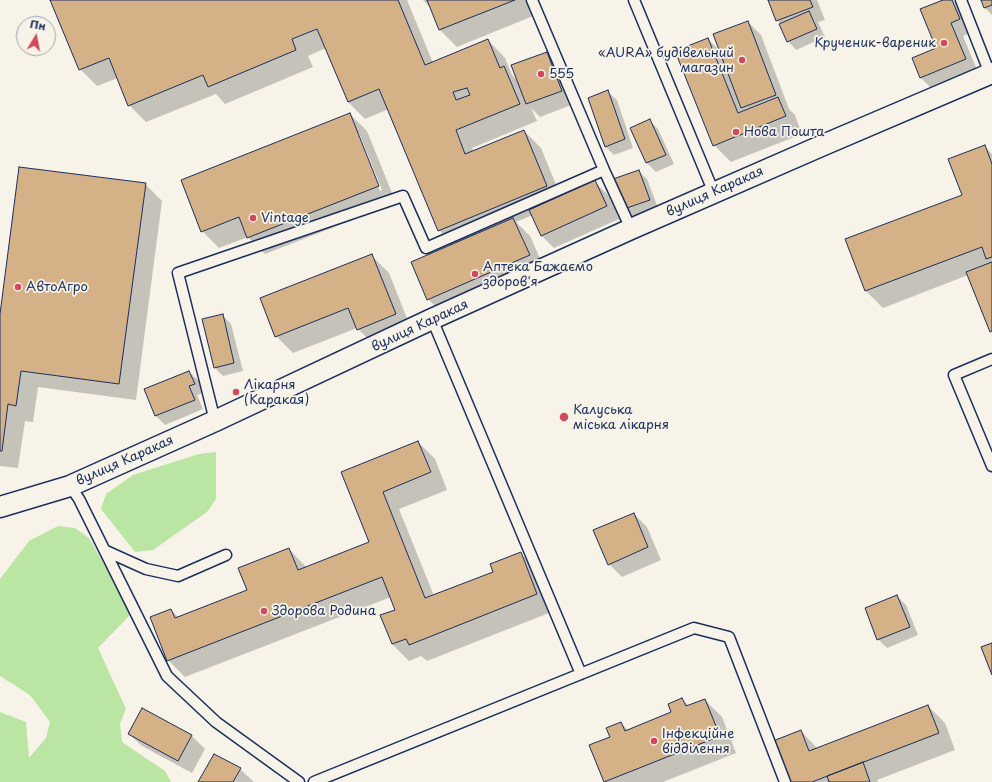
<!DOCTYPE html>
<html>
<head>
<meta charset="utf-8">
<style>
  body { margin:0 }
  #map { position:relative; width:992px; height:782px; overflow:hidden; background:#f7f3e8; font-family:"Playpen Sans",sans-serif }
  canvas { display:block }
  .north { position:absolute; left:16px; top:16px; width:40px; height:40px; box-sizing:border-box; background:#f7f3e8; border:1px solid #9fa5b1; border-radius:50%; rotate:10deg; font-size:11px; font-weight:700; line-height:16px; text-align:center; color:#1b2f5e }
  .north::after { content:''; display:block; margin:auto; width:14px; height:18px; background:#d1495b; clip-path:polygon(50% 0,100% 100%,50% 72%,0 100%) }
</style>
</head>
<body>
<div id="map">
<canvas width="992" height="782"></canvas>
<div class="north">Пн</div>
</div>
<script>
const ctx = document.querySelector('canvas').getContext('2d');
ctx.lineJoin = 'round';
function fillPath(path, color) {
  ctx.fillStyle = color;
  ctx.fill(path, 'evenodd');
}
function toPath(rows) {
  const path = new Path2D();
  for (const r of rows) {
    path.moveTo(r[0], r[1]);
    for (let i = 2; i < r.length; i += 2) path.lineTo(r[i], r[i + 1]);
  }
  return path;
}
function trace(path, color, width, dash) {
  ctx.strokeStyle = color;
  ctx.lineWidth = width;
  ctx.lineCap = dash ? 'butt' : 'round';
  ctx.setLineDash(dash || []);
  ctx.stroke(path);
}
function label(font, color, halo, rows, align = 'center') {
  ctx.font = font + ' "Playpen Sans",sans-serif';
  ctx.lineWidth = 3.5;
  ctx.setLineDash([]);
  ctx.textBaseline = 'middle';
  ctx.strokeStyle = halo;
  ctx.fillStyle = color;
  for (const [text, x, y, turn = 0] of rows) {
    ctx.save();
    ctx.translate(x, y);
    ctx.rotate((+turn || 0) * Math.PI / 180);
    ctx.textAlign = isNaN(turn) ? turn : align;
    if (halo) ctx.strokeText(text, 0, 0);
    ctx.fillText(text, 0, 0);
    ctx.restore();
  }
}
fillPath(toPath([
  [216,452,216,499,207,512,153,550,135,552,101,509,106,494,133,475,199,454],
  [58,526,75,528,89,538,132,613,98,648,126,709,120,724,122,742,165,771,171,782,0,782,0,712,26,722,29,758,46,738,50,722,30,695,0,676,0,579,29,541]
]), '#bae5a2');
fillPath(toPath([
  [51,0,407,0,433,63,488,40,505,58,512,75,519,82,547,53,560,66,574,104,540,117,531,108,537,121,472,148,474,152,524,131,541,148,561,197,595,182,608,195,619,219,554,248,541,235,533,215,516,222,530,236,546,272,445,316,428,299,454,245,439,230,389,109,365,119,348,102,326,48,308,56,313,67,225,104,216,94,146,122,129,105,118,78,97,86,80,69],
  [423,0,533,0,538,14,457,47,440,30,432,9],
  [769,0,817,0,825,20,818,22,825,37,796,50,788,41,781,24,777,20],
  [945,0,953,0,964,11,972,32,963,36,978,72,934,91,921,78,913,59,938,49],
  [982,0,992,0,992,15,985,8],
  [748,22,761,35,789,109,795,115,802,134,731,162,714,145,708,39,721,52],
  [608,92,617,100,633,148,614,155,605,146],
  [350,114,367,131,396,203,265,254,248,237,219,248,202,231],
  [357,133,359,133,382,190,380,191],
  [649,120,658,129,674,164,656,172,647,163,631,128],
  [984,146,992,154,992,333,968,275,883,308,866,291,847,240,963,196],
  [638,171,647,179,658,208,634,217,625,208],
  [145,184,162,201,136,400,38,387,33,422,25,421,18,468,0,466,0,321],
  [372,256,389,273,412,331,375,346,357,328,293,353,276,336],
  [222,315,231,324,243,371,223,376,214,367],
  [189,372,198,380,203,393,197,395,203,409,165,425,156,416,145,390],
  [418,442,435,459,447,490,399,509,434,596,494,573,520,553,537,570,554,611,427,661,421,656,409,661,392,644,396,610,391,597,185,677,168,660,171,610,179,618,248,590,289,549,307,568,371,542,343,472],
  [634,514,647,527,661,560,622,577,609,564],
  [897,596,906,605,918,635,887,648,878,639],
  [682,699,689,706,705,700,722,717,736,753,663,782,605,782,611,737,621,723,628,730,673,713],
  [928,706,945,723,955,750,877,780,878,782,790,782,801,731,818,749],
  [142,709,192,736,205,749,192,773,142,746,129,734],
  [240,769,254,782,200,782]
]), '#0003');
const building = toPath([
  [50,0,398,0,425,65,488,39,500,68,504,66,520,104,456,130,465,154,524,130,547,186,438,231,379,89,348,102,317,29,292,39,296,50,208,87,203,75,128,106,109,58,79,70,50,0],
  [467,88,470,95,456,100,453,92,467,88],
  [427,0,515,0,439,30,427,0],
  [768,0,810,0,813,7,776,21,768,0],
  [943,0,952,0,960,19,951,23,966,59,920,78,912,58,936,48,920,9,943,0],
  [981,0,992,0,992,5,984,8,981,0],
  [809,11,817,29,787,42,779,24,809,11],
  [748,21,776,95,741,108,713,34,748,21],
  [708,38,738,113,778,97,786,116,713,146,675,51,708,38],
  [547,52,562,91,526,104,511,65,547,52],
  [608,90,625,139,605,147,588,98,608,90],
  [350,113,379,186,247,238,239,217,201,232,181,180,350,113],
  [650,119,666,155,646,163,630,128,650,119],
  [985,145,992,164,992,257,986,259,982,247,865,291,845,239,962,195,948,159,985,145],
  [19,167,146,183,119,384,21,371,16,406,8,404,2,451,0,451,0,314,19,167],
  [639,170,650,200,624,209,613,179,639,170],
  [595,180,607,206,541,236,529,210,595,180],
  [513,218,530,255,427,300,411,262,513,218],
  [372,254,396,314,357,330,348,308,275,337,260,298,372,254],
  [992,262,992,331,990,332,966,272,992,262],
  [223,314,234,363,214,368,202,319,223,314],
  [189,371,195,384,189,386,195,400,155,416,144,389,189,371],
  [418,441,431,472,383,492,425,598,493,572,490,564,521,552,537,594,409,645,406,639,392,644,380,615,395,610,382,577,167,661,150,617,171,609,175,618,247,590,238,568,289,548,298,570,369,542,341,472,418,441],
  [634,513,648,547,608,565,593,530,634,513],
  [897,595,910,627,877,640,865,608,897,595],
  [992,643,992,675,981,647,992,643],
  [682,698,686,706,705,699,720,736,604,782,589,745,610,737,606,728,621,722,625,731,671,712,668,704,682,698],
  [928,705,939,733,812,782,789,782,773,741,801,730,809,751,928,705],
  [142,708,192,735,178,761,128,734,142,708],
  [214,754,241,768,233,782,198,782,214,754],
  [863,762,870,782,829,782,827,776,863,762]
]);
fillPath(building, '#d4b186');
trace(building, '#1b2f5e', 1);
const lane = toPath([
  [532,0,604,170,631,229],
  [634,0,714,193],
  [961,0,990,74],
  [432,319,581,674],
  [992,359,954,375,992,466],
  [215,421,178,273,403,196,426,248,604,170],
  [70,486,79,499,167,676,216,722,299,782],
  [106,551,146,569,178,576,226,555],
  [314,782,694,628,729,637,785,782]
]);
const street = toPath([
  [0,507,70,486,215,421,432,319,631,229,821,146,992,73]
]);
trace(lane, '#1b2f5e', 13);
trace(street, '#1b2f5e', 23);
trace(lane, '#f7f3e8', 10);
trace(street, '#f7f3e8', 20);
for (const [x, y, r, color] of [
  [944,43,4,"#d1495b"],
  [742,60,4,"#d1495b"],
  [541,74,4,"#d1495b"],
  [736,132,4,"#d1495b"],
  [253,218,4,"#d1495b"],
  [475,274,4,"#d1495b"],
  [18,287,4,"#d1495b"],
  [236,392,4,"#d1495b"],
  [564,417,5,"#d1495b"],
  [264,611,4,"#d1495b"],
  [654,741,4,"#d1495b"]
]) {
  const dot = new Path2D();
  dot.arc(x, y, r, 0, 2 * Math.PI);
  ctx.fillStyle = color;
  ctx.fill(dot);
  trace(dot, '#f7f3e8', 1.5);
}
label('13px', '#1b2f5e', '#f7f3e8', [
  ["Крученик-вареник",936,43,"right"],
  ["«AURA» будівельний",734,53,"right"],
  ["магазин",734,68,"right"],
  ["555",549,74],
  ["Нова Пошта",744,132],
  ["Vintage",261,218],
  ["Аптека Бажаємо",483,267],
  ["здоров'я",483,282],
  ["АвтоАгро",26,287],
  ["Лікарня",244,385],
  ["(Каракая)",244,400],
  ["Калуська",573,410],
  ["міська лікарня",573,425],
  ["Здорова Родина",272,611],
  ["Інфекційне",662,734],
  ["відділення",662,749]
], 'left');
label('13px', '#1b2f5e', '#f7f3e8', [
  ["вулиця Каракая",715,192,-24],
  ["вулиця Каракая",420,326,-25],
  ["вулиця Каракая",125,461,-24]
]);
</script>
</body>
</html>
